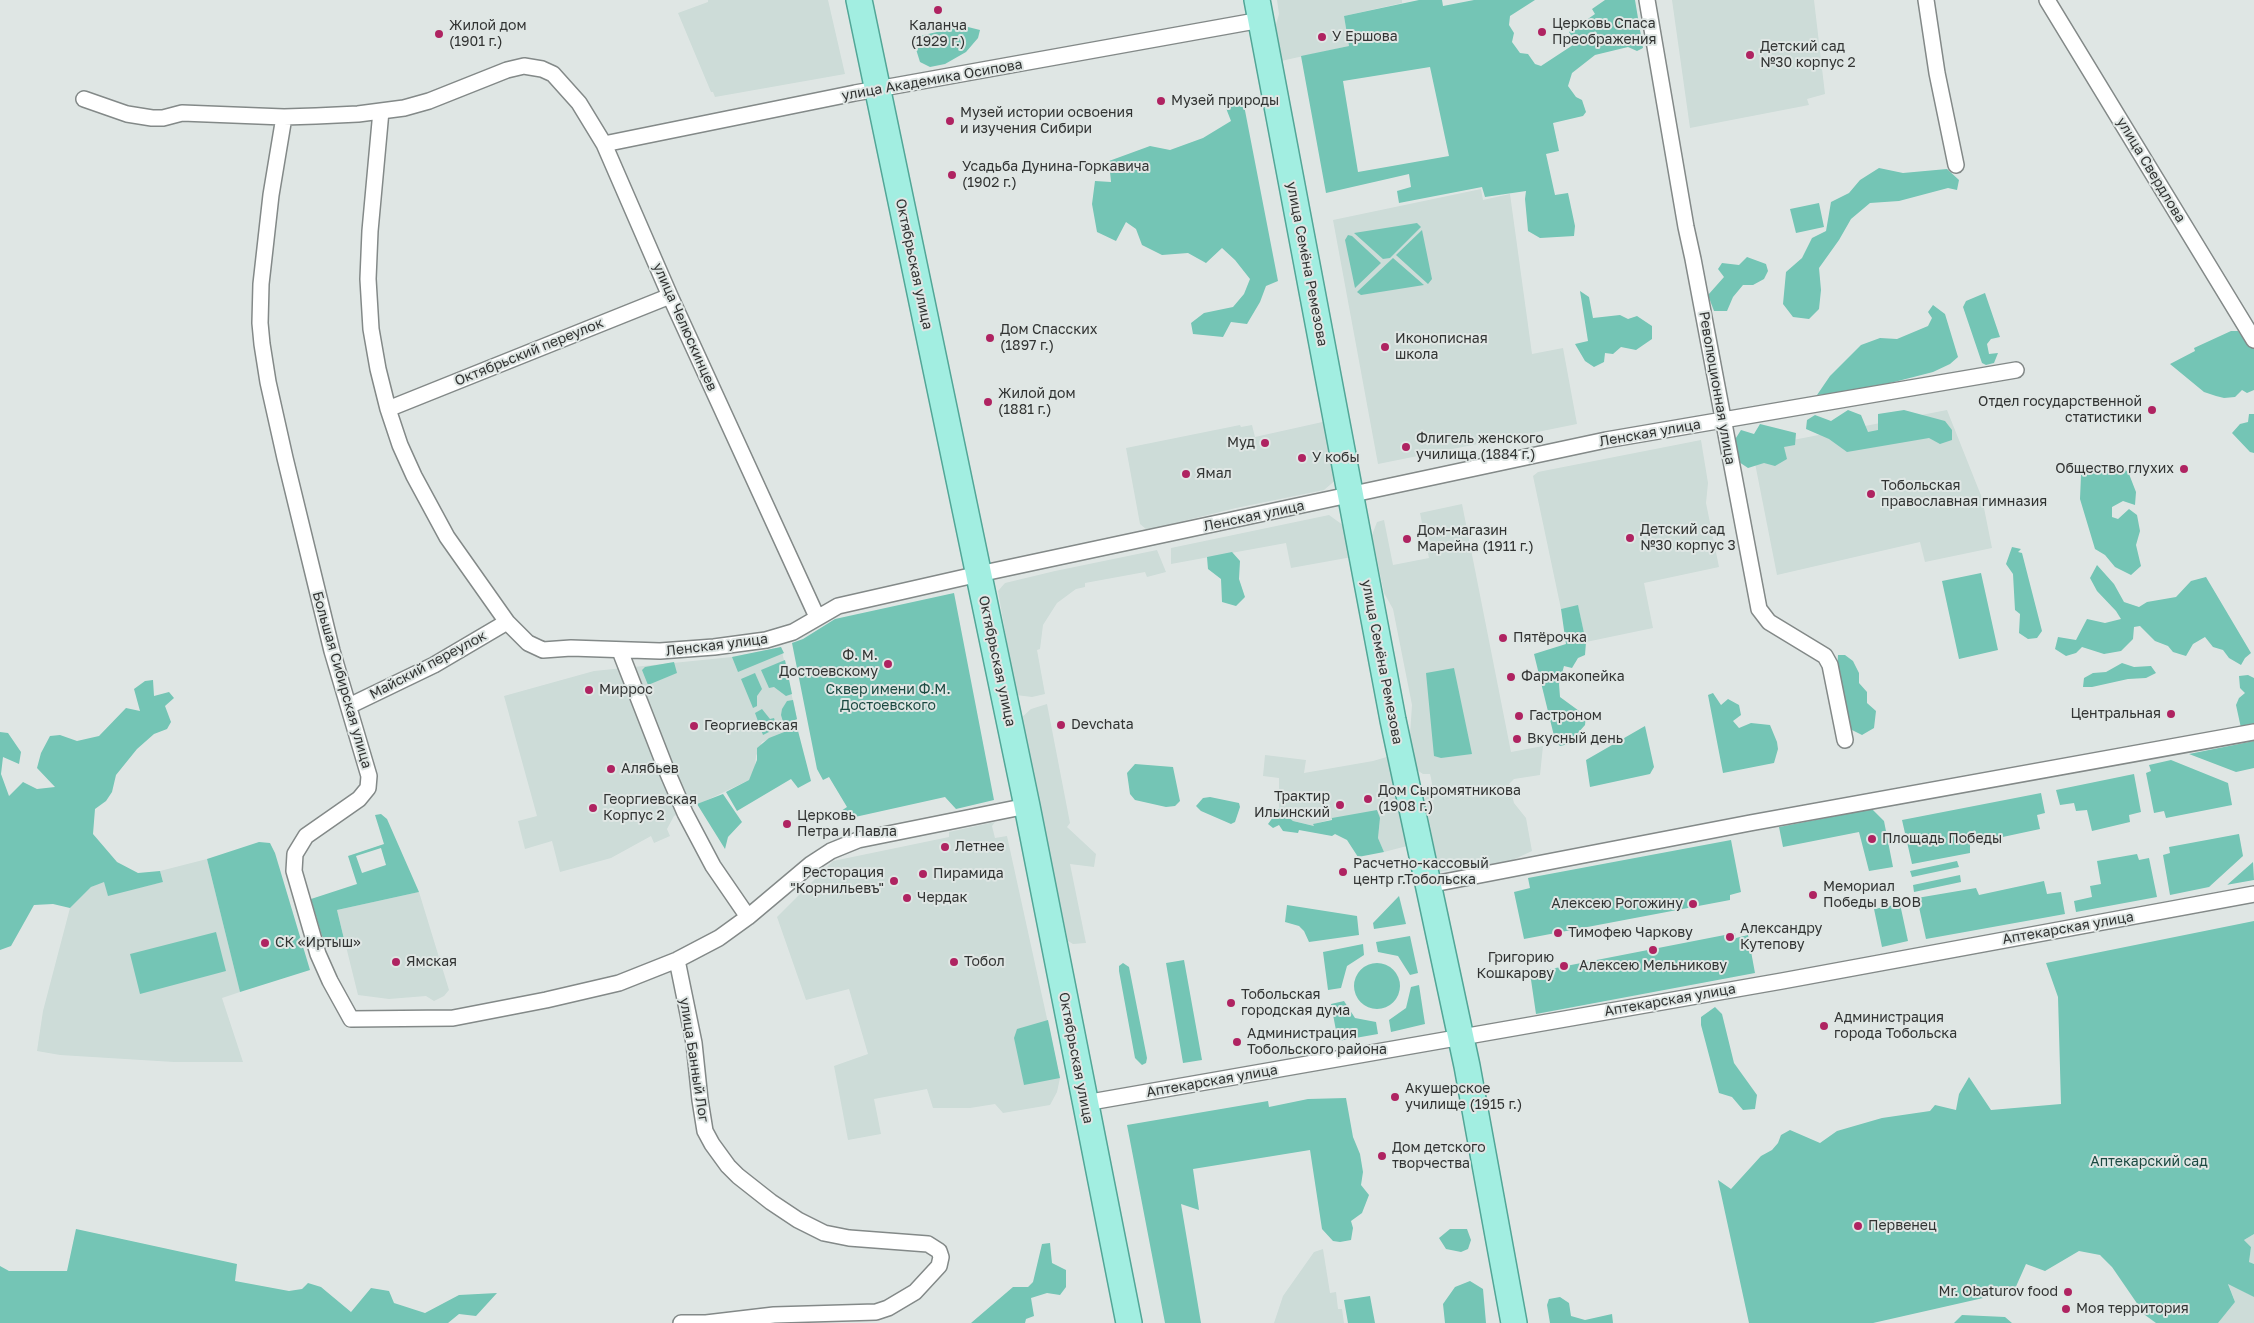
<!DOCTYPE html>
<html>
<head>
<meta charset="utf-8">
<style>
  body { margin:0 }
  canvas { display:block; background:#dfe6e4 }
</style>
</head>
<body>
<canvas width="2254" height="1323"></canvas>
<script>
const ctx = document.querySelector('canvas').getContext('2d');
ctx.lineJoin = 'round';
function fillPath(path, color) {
  ctx.fillStyle = color;
  ctx.fill(path, 'evenodd');
}
function toPath(rows) {
  const path = new Path2D();
  for (const r of rows) {
    if (r.length === 3) {
      path.moveTo(r[0] + r[2], r[1]);
      path.arc(r[0], r[1], r[2], 0, 2 * Math.PI);
      continue;
    }
    path.moveTo(r[0], r[1]);
    for (let i = 2; i < r.length; i += 2) path.lineTo(r[i], r[i + 1]);
  }
  return path;
}
function trace(path, color, width, dash) {
  ctx.strokeStyle = color;
  ctx.lineWidth = width;
  ctx.lineCap = dash ? 'butt' : 'round';
  ctx.setLineDash(dash || []);
  ctx.stroke(path);
}
function label(font, color, halo, rows, align = 'center') {
  ctx.font = font + ' "Golos Text",sans-serif';
  ctx.lineWidth = 4;
  ctx.setLineDash([]);
  ctx.textBaseline = 'middle';
  ctx.strokeStyle = halo;
  ctx.fillStyle = color;
  for (const [text, x, y, turn = 0] of rows) {
    ctx.save();
    ctx.translate(x, y);
    ctx.rotate((+turn || 0) * Math.PI / 180);
    ctx.textAlign = isNaN(turn) ? turn : align;
    if (halo) ctx.strokeText(text, 0, 0);
    ctx.fillText(text, 0, 0);
    ctx.restore();
  }
}
fillPath(toPath([
  [708,0,828,0,845,74,715,97,713,92,711,92,678,13,708,2],
  [1277,0,1402,0,1402,3,1344,16,1349,46,1281,61,1275,28,1279,14],
  [1672,0,1814,0,1825,94,1807,99,1809,105,1690,128],
  [1481,189,1483,200,1510,194,1532,354,1563,348,1577,424,1378,464,1333,220],
  [1947,410,1982,498,1992,548,1925,562,1920,542,1777,575,1752,448],
  [1327,421,1337,479,1324,490,1236,508,1155,528,1146,529,1140,524,1126,448,1240,425,1241,427,1252,425,1255,437],
  [1701,440,1708,483,1706,503,1719,567,1644,583,1653,628,1586,642,1578,606,1561,609,1533,476,1538,472],
  [1462,504,1511,752,1543,746,1540,775,1514,779,1509,784,1514,803,1526,818,1532,851,1504,864,1465,872,1450,870,1439,872,1425,799,1432,784,1431,778,1430,774,1423,774,1417,770,1410,735,1412,705,1393,609,1384,593,1372,535,1377,522,1384,520,1393,565,1429,558,1420,513],
  [1329,515,1347,528,1352,557,1291,568,1286,543,1171,564,1171,548],
  [1157,550,1166,572,1147,577,1145,572,1085,583,1085,587,1076,589,1057,603,1043,625,1040,649,1037,650,1045,694,1032,697,1016,695,998,591,1005,583,1055,571],
  [781,647,797,719,797,727,762,742,756,756,755,767,749,780,674,816,667,829,670,836,654,843,651,836,611,858,560,872,552,841,525,849,518,821,537,816,504,696,594,671,732,657],
  [1047,704,1070,823,1067,827,1096,854,1094,867,1070,864,1086,943,1073,944,1068,941,1021,718,1031,709],
  [1265,755,1306,760,1304,773,1373,761,1390,756,1407,846,1384,852,1378,838,1380,818,1332,819,1314,824,1315,826,1293,821,1279,809,1279,778,1263,776],
  [995,822,992,826,995,838,1007,836,1060,1078,1057,1092,1050,1105,1003,1113,995,1104,970,1108,933,1108,927,1089,874,1099,881,1134,848,1140,834,1066,868,1054,849,989,806,1000,777,917,833,861,949,837,949,832],
  [207,859,240,992,222,998,243,1062,174,1062,60,1055,37,1051,43,1011,70,908,91,887,104,881,108,895,163,882,160,871],
  [419,892,449,990,444,996,434,1001,426,996,389,999,358,995,337,910],
  [2254,1234,2254,1264,2249,1262,2251,1247,2244,1240],
  [1323,1249,1330,1293,1336,1292,1338,1309,1342,1309,1344,1323,1274,1323,1283,1296,1314,1252],
  [2228,1283,2254,1297,2254,1323,2218,1323,2235,1302]
]), '#cddcd8');
fillPath(toPath([
  [1419,0,1442,0,1443,6,1474,0,1535,0,1510,16,1509,25,1514,33,1512,42,1520,53,1528,54,1535,64,1541,66,1576,43,1569,32,1595,14,1592,9,1605,0,1635,0,1643,48,1637,51,1628,47,1595,55,1572,73,1568,86,1576,97,1582,100,1586,112,1583,116,1553,123,1559,151,1546,154,1555,195,1568,193,1575,226,1574,236,1540,238,1528,231,1525,199,1526,191,1485,197,1482,187,1399,203,1397,191,1411,187,1409,174,1326,193,1301,56,1349,46,1344,16],
  [1430,67,1449,156,1358,172,1343,81],
  [964,26,980,30,978,38,966,52,945,64,930,67,920,62,915,46,919,36],
  [1242,95,1278,281,1266,286,1260,302,1247,324,1231,322,1223,337,1193,334,1191,323,1204,313,1233,307,1244,294,1250,279,1235,260,1222,248,1206,263,1188,253,1162,255,1142,245,1136,229,1126,222,1116,241,1097,232,1092,204,1095,181,1111,182,1109,161,1150,146,1170,150,1203,138,1231,121,1224,103],
  [1879,168,1903,173,1947,169,1959,180,1957,190,1948,188,1899,201,1870,203,1851,219,1839,240,1819,268,1821,290,1819,309,1809,319,1793,317,1783,304,1786,272,1802,258,1812,238,1826,231,1831,202,1849,193,1860,180],
  [1819,203,1824,227,1796,233,1790,209],
  [1417,223,1421,227,1390,258,1383,259,1354,233],
  [1422,230,1432,279,1428,284,1396,255],
  [1348,235,1352,236,1381,263,1355,288,1345,240],
  [1747,257,1766,264,1768,271,1764,279,1753,285,1743,285,1733,297,1727,311,1714,311,1708,295,1724,277,1718,269,1722,263,1739,265],
  [1393,258,1424,285,1361,295,1357,292],
  [1580,291,1589,297,1593,318,1620,315,1628,319,1637,316,1652,326,1652,339,1636,350,1621,347,1613,354,1605,353,1604,362,1594,367,1585,361,1575,344,1588,341],
  [1985,293,2000,337,1991,339,1987,344,1989,354,1998,353,1994,363,1986,365,1982,363,1963,307,1966,301],
  [1933,305,1945,314,1958,357,1950,364,1933,372,1859,391,1817,395,1830,376,1861,345,1880,338,1897,339,1928,326,1932,318,1928,312],
  [2231,331,2238,331,2248,345,2252,345,2254,349,2254,390,2247,393,2242,390,2235,397,2224,398,2216,396,2204,392,2170,364,2195,351,2194,348],
  [1848,410,1861,415,1868,432,1878,430,1878,414,1904,410,1945,421,1952,430,1952,440,1940,444,1929,438,1847,452,1829,439,1806,429,1807,420,1815,415,1831,421],
  [2249,414,2254,414,2254,453,2250,452,2232,433,2240,424,2248,422],
  [1760,424,1796,433,1795,445,1784,447,1787,459,1775,466,1764,463,1748,468,1736,460,1734,441,1741,430,1754,434],
  [2122,465,2129,474,2136,492,2135,505,2123,501,2112,507,2112,517,2118,519,2129,509,2137,515,2140,531,2136,545,2141,566,2131,575,2115,567,2105,555,2095,549,2080,499,2081,475,2088,466,2102,470],
  [2012,547,2021,549,2018,552,2022,553,2042,631,2037,638,2028,639,2019,633,2020,614,2015,610,2013,574,2006,564],
  [1232,552,1240,561,1239,579,1245,597,1236,606,1222,602,1221,579,1208,569,1207,557],
  [2097,565,2114,584,2124,602,2139,607,2147,602,2176,597,2191,581,2206,577,2251,653,2245,658,2241,665,2229,658,2223,650,2213,647,2205,637,2193,644,2186,656,2173,652,2168,646,2155,641,2140,626,2134,627,2133,639,2121,651,2104,654,2082,647,2076,653,2066,656,2055,649,2058,637,2076,640,2087,619,2105,623,2121,619,2116,611,2097,591,2090,578],
  [1981,573,1998,650,1959,659,1942,581],
  [954,593,994,800,956,809,945,797,846,819,841,811,847,807,829,777,823,780,817,769,792,643,803,639,835,619],
  [1578,605,1586,642,1585,655,1578,658,1572,668,1564,666,1559,684,1560,697,1586,716,1585,725,1578,733,1573,743,1560,746,1555,740,1534,654,1566,644,1561,609],
  [781,647,784,653,738,672,732,657],
  [1838,655,1845,655,1853,661,1859,673,1859,683,1867,692,1867,703,1876,711,1874,728,1862,735,1848,728,1837,673],
  [785,660,792,694,786,696,774,687,769,688,761,670],
  [674,662,677,673,648,685,642,670,645,667],
  [2122,663,2134,667,2151,666,2156,673,2146,678,2128,679,2092,687,2083,687,2084,678,2093,673,2106,672],
  [1454,668,1472,754,1441,758,1434,756,1426,673],
  [755,673,762,689,757,696,757,706,753,708,741,679],
  [2248,675,2254,678,2254,726,2241,728,2236,705,2239,698,2245,693,2240,688,2239,676],
  [153,680,154,696,169,692,174,698,165,706,171,722,167,729,154,734,137,749,116,775,112,792,106,801,95,809,93,834,117,862,138,873,160,871,163,882,108,896,104,882,91,887,70,908,53,904,34,905,11,946,0,950,0,732,8,733,21,752,19,764,3,757,1,774,9,796,23,782,37,789,55,787,37,768,41,753,50,736,60,735,77,741,99,736,126,708,140,711,134,689,145,681],
  [1713,693,1721,705,1728,699,1739,705,1741,715,1733,721,1739,728,1751,723,1770,725,1777,742,1778,749,1774,763,1723,773,1708,695],
  [793,700,797,719,784,725,781,715,782,709,787,701],
  [762,709,770,719,774,718,777,728,763,735,755,713],
  [1645,726,1654,767,1650,774,1590,787,1586,760],
  [797,727,811,781,798,788,791,779,737,811,726,792,749,780,757,760,757,748,769,738],
  [2254,741,2254,768,2236,772,2189,754],
  [2171,760,2228,783,2232,805,2166,818,2164,811,2154,813,2146,773,2151,771,2149,765],
  [1135,764,1173,767,1180,801,1175,806,1166,807,1135,800,1130,794,1127,773],
  [2134,774,2141,812,2129,815,2130,822,2092,831,2087,810,2076,811,2074,803,2060,805,2056,790],
  [2041,793,2045,813,2037,815,2040,829,1970,844,1970,853,1912,864,1902,820],
  [723,794,742,822,728,837,725,849,697,804],
  [1210,797,1239,803,1240,807,1235,822,1231,824,1201,811,1196,806,1203,798],
  [1279,809,1293,821,1314,826,1313,824,1332,820,1332,818,1377,810,1380,818,1378,838,1384,852,1358,857,1347,840,1335,834,1332,836,1299,830,1298,833,1283,831,1279,825,1273,828,1268,824],
  [1872,809,1884,821,1893,867,1869,871,1859,832,1783,847,1779,827],
  [381,814,387,819,419,892,337,910,344,939,329,943,322,936,311,899,357,884,348,856,384,844,375,815],
  [381,848,386,865,362,873,356,856],
  [2239,834,2243,856,2209,887,2170,895,2163,855,2170,853,2169,847],
  [1731,840,1741,892,1730,895,1730,900,1524,939,1514,892,1530,888,1528,878],
  [259,842,270,843,275,853,310,970,240,992,207,859],
  [2137,854,2139,860,2149,858,2157,897,2076,912,2074,901,2092,897,2090,886,2101,884,2097,861],
  [1957,861,1959,867,1912,877,1910,871],
  [2253,862,2254,880,2226,885,2227,885],
  [1960,875,1961,882,1914,892,1913,885],
  [2044,881,2047,894,2061,892,2065,914,1926,939,1917,898,1976,888,1979,895],
  [1399,896,1406,924,1374,929,1373,923],
  [1900,904,1908,941,1882,947,1874,909],
  [1287,905,1357,916,1359,935,1309,942,1304,931,1299,926,1285,922],
  [2254,921,2254,1234,2244,1240,2251,1247,2249,1262,2254,1264,2254,1297,2228,1284,2235,1302,2218,1323,2156,1323,2145,1315,2112,1267,2100,1255,2079,1251,2045,1271,2026,1264,2014,1291,1873,1323,1749,1323,1718,1180,1731,1189,1761,1156,1772,1150,1778,1143,1781,1135,1790,1130,1820,1143,1837,1131,1882,1118,1930,1111,1935,1105,1956,1110,1959,1094,1969,1077,1991,1110,2061,1104,2058,997,2046,963],
  [216,932,226,971,140,994,130,954],
  [1735,933,1736,938,1748,935,1755,973,1536,1014,1530,973],
  [1410,936,1418,973,1410,975,1398,956,1378,952,1376,942],
  [1363,944,1364,955,1347,966,1341,988,1328,990,1323,952],
  [1184,960,1202,1060,1183,1063,1166,963],
  [1123,963,1129,967,1147,1058,1146,1063,1142,1065,1135,1058,1119,971,1119,966],
  [1377,986,23],
  [1419,985,1425,1024,1391,1032,1389,1020,1406,1008,1411,987],
  [1344,1001,1355,1018,1376,1022,1378,1034,1338,1041,1331,1004],
  [1715,1007,1722,1014,1734,1063,1757,1095,1755,1109,1743,1110,1732,1097,1719,1093,1701,1025,1701,1017],
  [1048,1020,1060,1078,1024,1085,1014,1038,1017,1029],
  [1346,1098,1353,1137,1360,1154,1363,1172,1361,1185,1369,1195,1362,1213,1351,1221,1353,1228,1351,1240,1340,1242,1333,1241,1322,1229,1310,1150,1193,1169,1199,1210,1181,1204,1201,1323,1165,1323,1127,1125,1268,1101,1269,1107,1308,1099],
  [76,1229,237,1264,235,1281,289,1291,302,1289,308,1283,321,1287,351,1312,371,1288,389,1291,394,1303,425,1313,459,1295,497,1293,476,1316,459,1314,448,1323,0,1323,0,1266,9,1271,67,1271],
  [1450,1229,1467,1229,1471,1240,1468,1249,1461,1252,1446,1249,1439,1238],
  [1050,1243,1052,1263,1066,1270,1066,1287,1060,1295,1047,1293,1031,1298,1034,1316,1026,1319,1025,1323,971,1323,1013,1287,1028,1287,1033,1282,1042,1244],
  [1470,1281,1483,1289,1486,1323,1445,1323,1443,1304,1455,1287],
  [1370,1296,1375,1323,1348,1323,1344,1300],
  [1560,1297,1569,1303,1571,1316,1585,1320,1612,1314,1613,1323,1550,1323,1547,1305,1549,1299],
  [1962,1315,2005,1317,2012,1323,1954,1323]
]), '#74c5b5');
const street = toPath([
  [1647,0,1686,227,1693,259,1759,609,1769,622,1825,656,1830,665,1845,740],
  [1926,0,1937,73,1956,165],
  [2047,0,2254,340],
  [84,99,127,114,152,118,163,118,182,113,284,117,316,116,358,114,404,108,429,101,507,70,524,66,542,69,553,74,579,103,604,144,670,296,817,617],
  [381,111,370,231,368,279,371,329,378,369,388,409,400,445,414,476,447,537,507,622,528,643,543,650,571,648,660,651,714,647,766,640,793,632,838,606,979,574,1606,440,2016,370],
  [284,117,271,195,261,284,260,323,262,344,268,382,285,458,332,651,369,776,368,788,359,799,306,836,295,854,294,871,318,954,330,981,351,1019,453,1018,546,1000,619,983,677,960,719,938,748,917,811,864,831,851,858,840,1027,806],
  [604,144,855,93,1261,20],
  [388,409,670,296],
  [620,651,666,769,685,813,713,866,748,917],
  [349,706,434,665,507,622],
  [1428,885,1750,823,2254,732],
  [677,960,694,1043,700,1100,705,1131,712,1144,728,1166,738,1176,771,1202,798,1220,824,1233,849,1238,928,1244,939,1251,941,1257,939,1266,915,1292,888,1308,876,1312,774,1315,706,1323,681,1323],
  [1085,1103,1782,981,2254,894]
]);
const primary = toPath([
  [859,0,1027,806,1129,1323],
  [1257,0,1393,720,1467,1066,1514,1323]
]);
trace(street, '#838988', 18);
trace(primary, '#52a697', 28);
trace(street, '#fff', 15);
trace(primary, '#a2eee1', 25);
for (const [x, y, r, color] of [
  [938,10,5,"#af2361"],
  [1542,32,5,"#af2361"],
  [439,34,5,"#af2361"],
  [1322,37,5,"#af2361"],
  [1750,55,5,"#af2361"],
  [1161,101,5,"#af2361"],
  [950,121,5,"#af2361"],
  [952,175,5,"#af2361"],
  [990,338,5,"#af2361"],
  [1385,347,5,"#af2361"],
  [988,402,5,"#af2361"],
  [2152,410,5,"#af2361"],
  [1265,443,5,"#af2361"],
  [1406,447,5,"#af2361"],
  [1302,458,5,"#af2361"],
  [2184,469,5,"#af2361"],
  [1186,474,5,"#af2361"],
  [1871,494,5,"#af2361"],
  [1630,538,5,"#af2361"],
  [1407,539,5,"#af2361"],
  [1503,638,5,"#af2361"],
  [888,664,5,"#af2361"],
  [1511,677,5,"#af2361"],
  [589,690,5,"#af2361"],
  [2171,714,5,"#af2361"],
  [1519,716,5,"#af2361"],
  [1061,725,5,"#af2361"],
  [694,726,5,"#af2361"],
  [1517,739,5,"#af2361"],
  [611,769,5,"#af2361"],
  [1368,799,5,"#af2361"],
  [1340,805,5,"#af2361"],
  [593,808,5,"#af2361"],
  [787,824,5,"#af2361"],
  [1872,839,5,"#af2361"],
  [945,847,5,"#af2361"],
  [1343,872,5,"#af2361"],
  [923,874,5,"#af2361"],
  [894,881,5,"#af2361"],
  [1813,895,5,"#af2361"],
  [907,898,5,"#af2361"],
  [1693,904,5,"#af2361"],
  [1558,933,5,"#af2361"],
  [1730,937,5,"#af2361"],
  [265,943,5,"#af2361"],
  [1653,950,5,"#af2361"],
  [396,962,5,"#af2361"],
  [954,962,5,"#af2361"],
  [1564,966,5,"#af2361"],
  [1231,1003,5,"#af2361"],
  [1824,1026,5,"#af2361"],
  [1237,1042,5,"#af2361"],
  [1395,1097,5,"#af2361"],
  [1382,1156,5,"#af2361"],
  [1858,1226,5,"#af2361"],
  [2068,1292,5,"#af2361"],
  [2066,1309,5,"#af2361"]
]) {
  const dot = new Path2D();
  dot.arc(x, y, r, 0, 2 * Math.PI);
  ctx.fillStyle = color;
  ctx.fill(dot);
  trace(dot, '#dfe6e4', 2);
}
label('14px', '#323433', '#dfe6e4', [
  ["Церковь Спаса",1552,24],
  ["Преображения",1552,40],
  ["Жилой дом",449,26],
  ["(1901 г.)",449,42],
  ["Каланча",938,26,"center"],
  ["(1929 г.)",938,42,"center"],
  ["У Ершова",1332,37],
  ["Детский сад",1760,47],
  ["№30 корпус 2",1760,63],
  ["Музей природы",1171,101],
  ["Музей истории освоения",960,113],
  ["и изучения Сибири",960,129],
  ["Усадьба Дунина-Горкавича",962,167],
  ["(1902 г.)",962,183],
  ["Дом Спасских",1000,330],
  ["(1897 г.)",1000,346],
  ["Иконописная",1395,339],
  ["школа",1395,355],
  ["Жилой дом",998,394],
  ["(1881 г.)",998,410],
  ["Отдел государственной",2142,402,"right"],
  ["статистики",2142,418,"right"],
  ["Флигель женского",1416,439],
  ["училища (1884 г.)",1416,455],
  ["Муд",1255,443,"right"],
  ["У кобы",1312,458],
  ["Общество глухих",2174,469,"right"],
  ["Ямал",1196,474],
  ["Тобольская",1881,486],
  ["православная гимназия",1881,502],
  ["Детский сад",1640,530],
  ["№30 корпус 3",1640,546],
  ["Дом-магазин",1417,531],
  ["Марейна (1911 г.)",1417,547],
  ["Пятёрочка",1513,638],
  ["Ф. М.",878,656,"right"],
  ["Достоевскому",878,672,"right"],
  ["Фармакопейка",1521,677],
  ["Миррос",599,690],
  ["Центральная",2161,714,"right"],
  ["Гастроном",1529,716],
  ["Devchata",1071,725],
  ["Георгиевская",704,726],
  ["Вкусный день",1527,739],
  ["Алябьев",621,769],
  ["Дом Сыромятникова",1378,791],
  ["(1908 г.)",1378,807],
  ["Трактир",1330,797,"right"],
  ["Ильинский",1330,813,"right"],
  ["Георгиевская",603,800],
  ["Корпус 2",603,816],
  ["Церковь",797,816],
  ["Петра и Павла",797,832],
  ["Площадь Победы",1882,839],
  ["Летнее",955,847],
  ["Расчетно-кассовый",1353,864],
  ["центр г.Тобольска",1353,880],
  ["Ресторация",884,873,"right"],
  ["\"Корнильевъ\"",884,889,"right"],
  ["Пирамида",933,874],
  ["Мемориал",1823,887],
  ["Победы в ВОВ",1823,903],
  ["Чердак",917,898],
  ["Алексею Рогожину",1683,904,"right"],
  ["Александру",1740,929],
  ["Кутепову",1740,945],
  ["Тимофею Чаркову",1568,933],
  ["СК «Иртыш»",275,943],
  ["Григорию",1554,958,"right"],
  ["Кошкарову",1554,974,"right"],
  ["Ямская",406,962],
  ["Тобол",964,962],
  ["Алексею Мельникову",1653,966,"center"],
  ["Тобольская",1241,995],
  ["городская дума",1241,1011],
  ["Администрация",1834,1018],
  ["города Тобольска",1834,1034],
  ["Администрация",1247,1034],
  ["Тобольского района",1247,1050],
  ["Акушерское",1405,1089],
  ["училище (1915 г.)",1405,1105],
  ["Дом детского",1392,1148],
  ["творчества",1392,1164],
  ["Первенец",1868,1226],
  ["Mr. Obaturov food",2058,1292,"right"],
  ["Моя территория",2076,1309]
], 'left');
label('14px', '#323433', '#dfe6e4', [
  ["улица Академика Осипова",932,80,-10],
  ["улица Свердлова",2151,170,59],
  ["Октябрьская улица",914,264,78],
  ["улица Семёна Ремезова",1307,264,79],
  ["улица Челюскинцев",685,327,66],
  ["Октябрьский переулок",529,352,-22],
  ["Революционная улица",1717,388,80],
  ["Ленская улица",1650,433,-10],
  ["Ленская улица",1254,516,-12],
  ["Ленская улица",717,645,-7],
  ["Октябрьская улица",997,661,78],
  ["улица Семёна Ремезова",1382,662,79],
  ["Майский переулок",428,665,-28],
  ["Большая Сибирская улица",342,680,74],
  ["Аптекарская улица",2068,928,-10],
  ["Аптекарская улица",1670,1000,-10],
  ["Октябрьская улица",1076,1058,79],
  ["улица Банный Лог",694,1060,81],
  ["Аптекарская улица",1212,1081,-10]
]);
label('14px', '#1b4941', '#dfe6e4', [
  ["Сквер имени Ф.М.",888,690],
  ["Достоевского",888,706],
  ["Аптекарский сад",2149,1162]
]);
</script>
</body>
</html>
